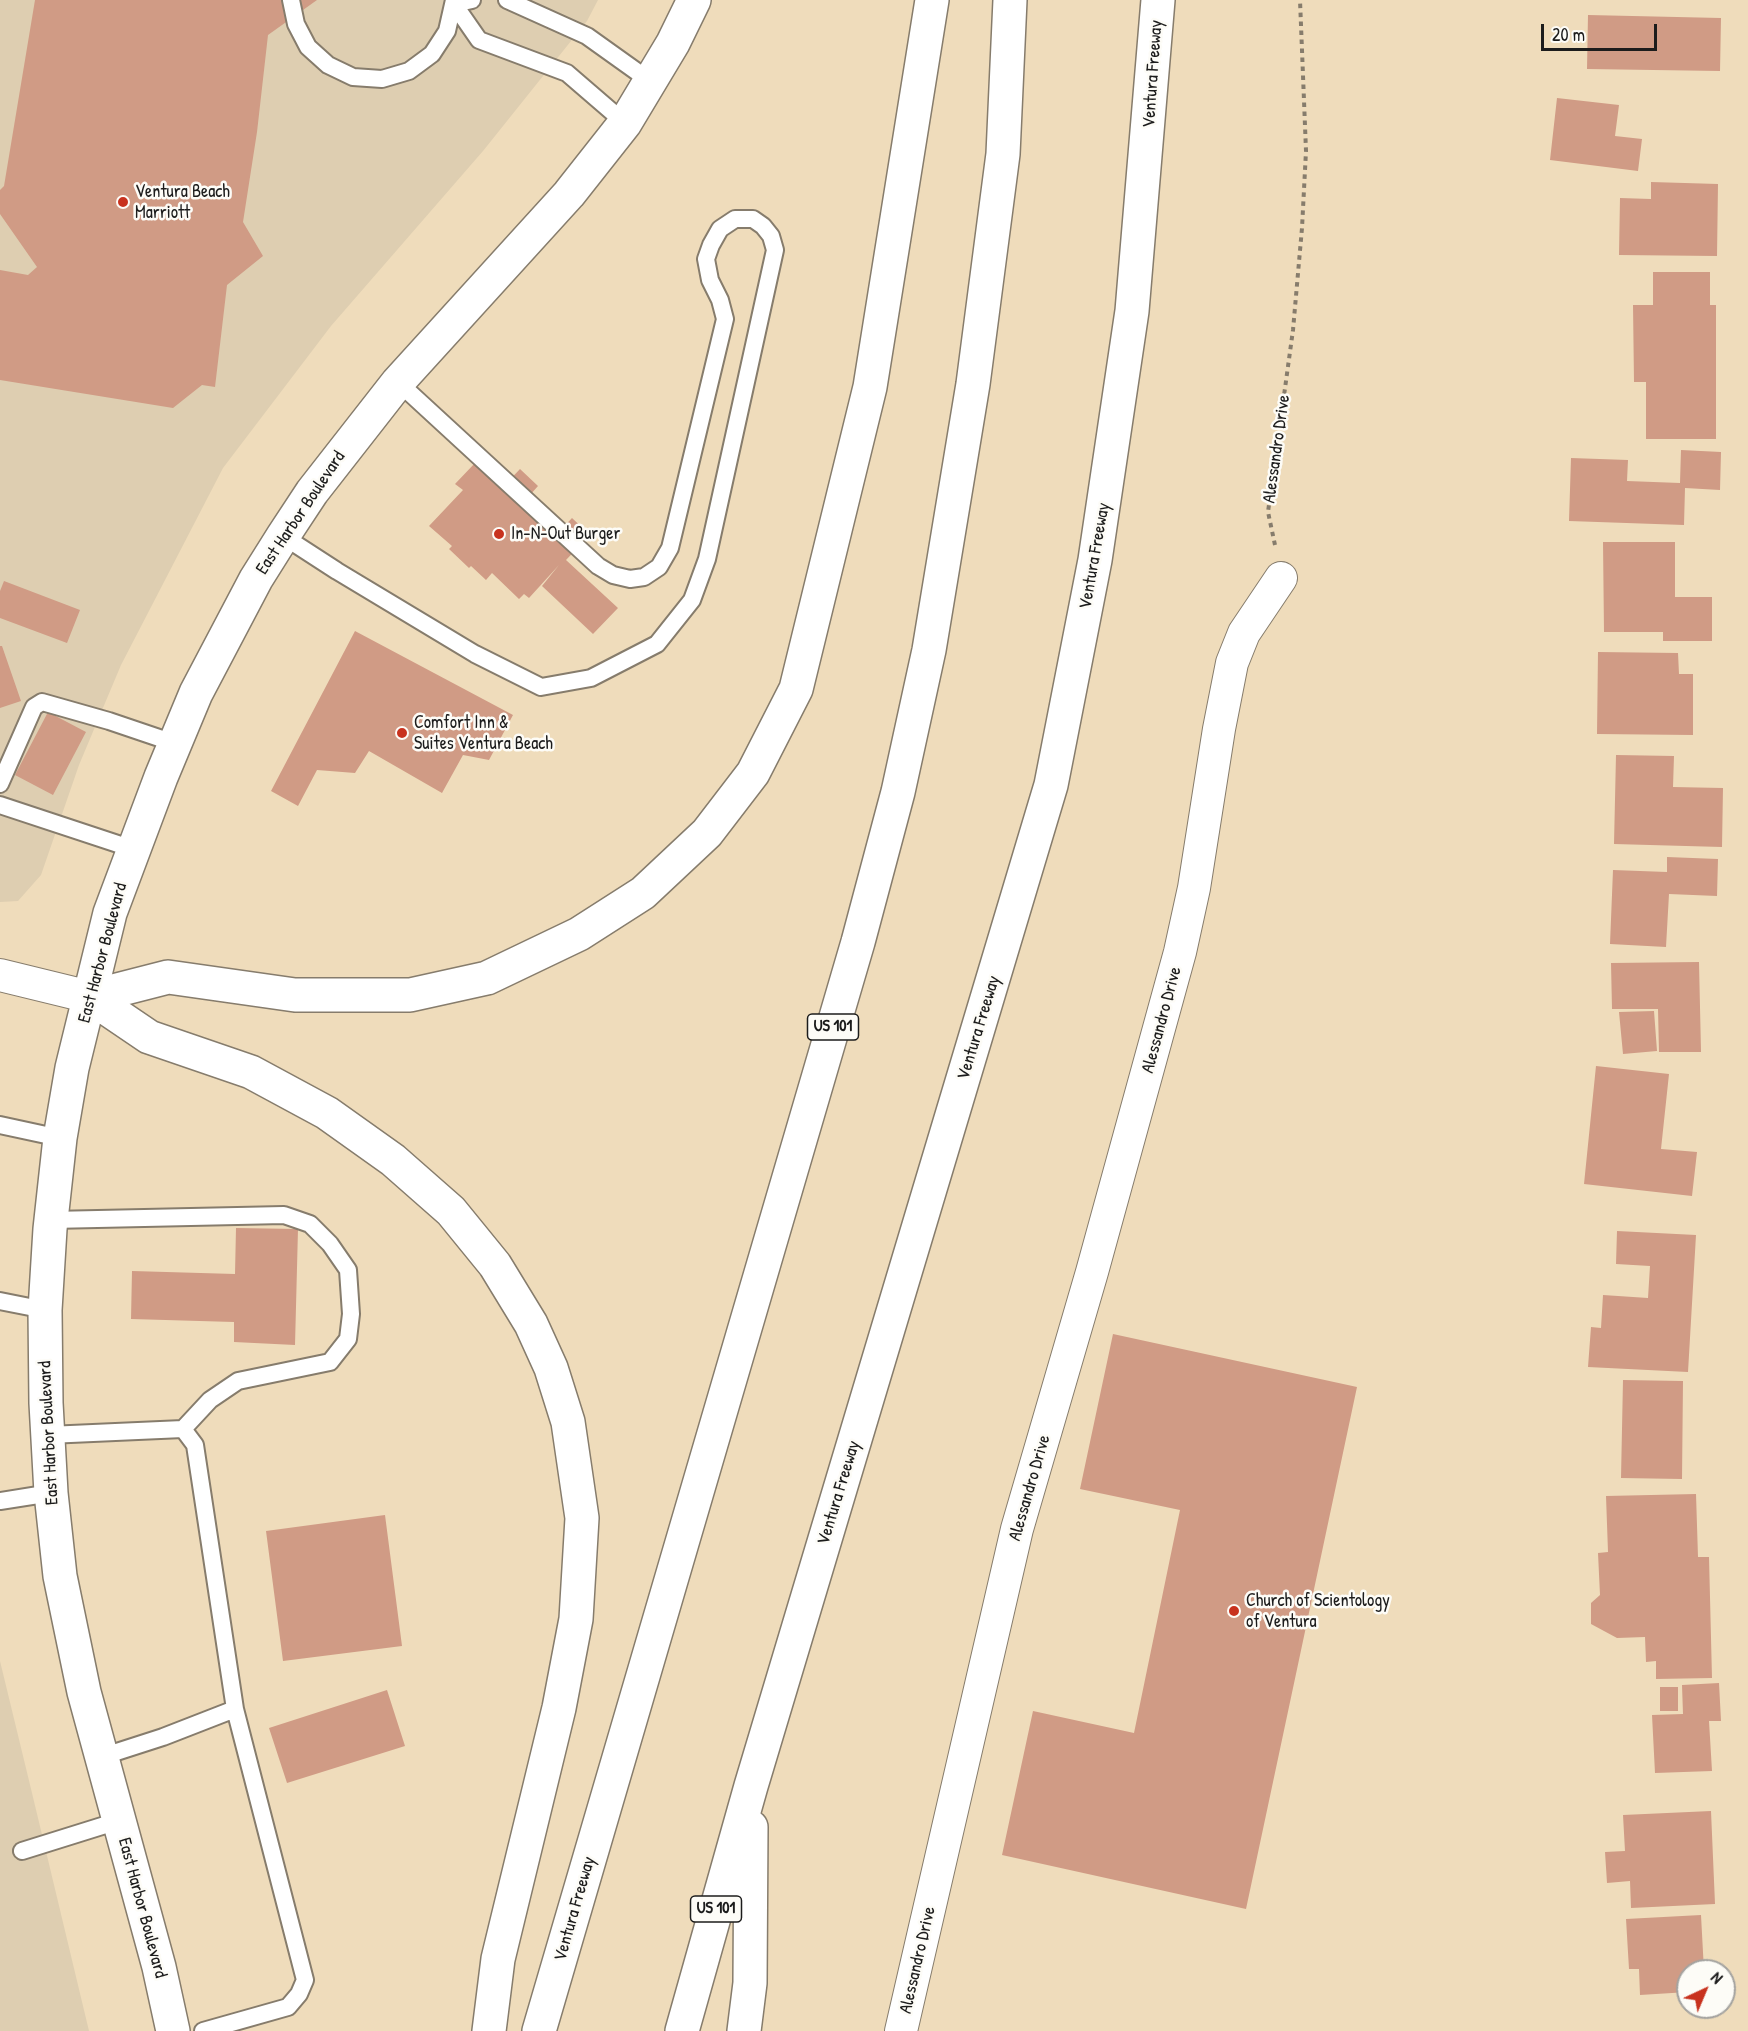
<!DOCTYPE html>
<html>
<head>
<meta charset="utf-8">
<style>
  body { margin:0 }
  #map { position:relative; width:1748px; height:2031px; overflow:hidden; background:#efdcbb; font-family:"Patrick Hand",sans-serif }
  canvas { display:block }
  .north { position:absolute; left:1676px; top:1959px; width:60px; height:60px; box-sizing:border-box; background:#fdfcf7; border:2px solid #a3a29f; border-radius:50%; rotate:44deg; font-size:16px; font-weight:700; line-height:24px; text-align:center; color:#1c1c1c }
  .north::after { content:''; display:block; margin:auto; width:21px; height:27px; background:#c8321e; clip-path:polygon(50% 0,100% 100%,50% 72%,0 100%) }
  .scale { position:absolute; left:1541px; top:24px; width:116px; height:27px; box-sizing:border-box; border:3px solid #1c1c1c; border-top:0; padding-left:8px; font-size:18px; line-height:21px; white-space:nowrap; color:#1c1c1c; -webkit-text-stroke:4px #fdfcf7; paint-order:stroke }
</style>
</head>
<body>
<div id="map">
<canvas width="1748" height="2031"></canvas>
<div class="north">N</div>
<div class="scale">20 m</div>
</div>
<script>
const ctx = document.querySelector('canvas').getContext('2d');
ctx.lineJoin = 'round';
function fillPath(path, color) {
  ctx.fillStyle = color;
  ctx.fill(path, 'evenodd');
}
function toPath(rows) {
  const path = new Path2D();
  for (const r of rows) {
    path.moveTo(r[0], r[1]);
    for (let i = 2; i < r.length; i += 2) path.lineTo(r[i], r[i + 1]);
  }
  return path;
}
function trace(path, color, width, dash) {
  ctx.strokeStyle = color;
  ctx.lineWidth = width;
  ctx.lineCap = dash ? 'butt' : 'round';
  ctx.setLineDash(dash || []);
  ctx.stroke(path);
}
function label(font, color, halo, rows, align = 'center') {
  ctx.font = font + ' "Patrick Hand",sans-serif';
  ctx.lineWidth = 5;
  ctx.setLineDash([]);
  ctx.textBaseline = 'middle';
  ctx.strokeStyle = halo;
  ctx.fillStyle = color;
  for (const [text, x, y, turn = 0] of rows) {
    ctx.save();
    ctx.translate(x, y);
    ctx.rotate((+turn || 0) * Math.PI / 180);
    ctx.textAlign = isNaN(turn) ? turn : align;
    if (halo) ctx.strokeText(text, 0, 0);
    ctx.fillText(text, 0, 0);
    ctx.restore();
  }
}
fillPath(toPath([
  [0,0,598,0,587,21,483,151,331,326,223,468,121,665,79,765,41,875,18,901,0,902],
  [0,1661,32,1793,89,2031,0,2031]
]), '#deceb1');
fillPath(toPath([
  [35,0,317,0,268,35,257,132,243,222,263,256,227,285,215,387,202,385,173,408,0,380,0,270,28,275,37,267,0,214,0,190,4,186],
  [1588,15,1721,18,1720,71,1587,69],
  [1557,98,1619,105,1615,136,1642,139,1638,171,1550,160],
  [1651,182,1718,184,1717,256,1619,255,1620,198,1651,199],
  [1653,272,1710,272,1710,305,1716,305,1716,439,1646,439,1646,382,1634,382,1633,305,1653,305],
  [1681,450,1721,452,1720,490,1685,488,1684,525,1569,521,1571,458,1628,460,1627,481,1680,483],
  [475,463,503,487,520,469,538,486,521,505,555,536,572,518,590,535,566,560,618,608,593,634,542,586,559,565,529,598,524,594,519,599,492,573,486,580,471,566,469,568,449,549,452,546,429,526,463,490,455,484],
  [1603,542,1675,542,1675,597,1712,597,1712,641,1663,641,1663,632,1604,632],
  [4,581,80,610,67,643,0,618,0,591],
  [355,631,513,715,489,760,463,755,442,793,369,751,355,773,317,770,298,806,271,791],
  [0,646,2,646,21,701,0,708],
  [1598,652,1678,653,1679,674,1693,674,1693,735,1597,734],
  [48,712,86,732,53,795,15,775],
  [1616,755,1674,756,1673,787,1723,788,1722,847,1614,844],
  [1667,857,1718,859,1717,896,1669,894,1666,947,1610,944,1613,870,1667,872],
  [1699,962,1701,1052,1659,1052,1658,1009,1612,1009,1611,963],
  [1654,1011,1657,1051,1623,1054,1619,1012],
  [1596,1066,1669,1074,1661,1149,1697,1152,1692,1196,1584,1184],
  [236,1228,298,1229,295,1345,234,1342,234,1322,131,1319,132,1271,235,1274],
  [1617,1231,1696,1235,1688,1372,1588,1367,1591,1327,1601,1328,1603,1295,1648,1298,1650,1266,1616,1264],
  [1113,1334,1357,1387,1246,1909,1002,1855,1033,1711,1134,1733,1180,1510,1080,1489],
  [1623,1380,1683,1381,1682,1479,1621,1478],
  [1696,1494,1698,1557,1709,1557,1712,1678,1656,1679,1656,1661,1646,1662,1645,1637,1617,1638,1591,1624,1591,1603,1600,1595,1598,1553,1608,1552,1606,1496],
  [385,1515,402,1646,283,1661,266,1531],
  [1719,1683,1721,1721,1709,1721,1712,1771,1655,1773,1652,1715,1683,1714,1682,1685],
  [1660,1687,1678,1687,1678,1711,1660,1711],
  [387,1690,405,1746,287,1783,269,1728],
  [1711,1811,1715,1904,1631,1908,1630,1881,1607,1883,1605,1852,1625,1851,1623,1815],
  [1701,1915,1704,1971,1688,1971,1688,1992,1640,1995,1639,1969,1629,1969,1626,1919]
]), '#d09b85');
const lane = toPath([
  [291,0,296,24,308,47,328,65,353,77,382,79,409,71,432,54,447,31,454,0],
  [472,0,454,4,479,40,567,73,625,123],
  [507,0,587,36,650,81],
  [283,536,337,571,475,654,541,687,591,678,657,644,692,600,707,559,775,250,771,236,763,226,753,219,735,219,720,229,711,245,706,259,710,280,720,300,725,319,670,548,659,567,644,577,630,579,613,575,598,566,398,382],
  [0,784,34,707,42,702,109,721,174,743],
  [0,805,133,849],
  [0,1125,60,1138],
  [51,1220,284,1215,310,1224,330,1244,348,1270,351,1314,348,1339,330,1362,238,1381,210,1400,183,1429],
  [0,1301,45,1310],
  [48,1435,183,1429,195,1445,235,1709,305,1980,299,1994,288,2007,203,2031],
  [0,1501,51,1493],
  [101,1757,163,1737,235,1709],
  [22,1851,118,1821]
]);
const street = toPath([
  [0,975,90,997],
  [901,2031,1017,1529,1092,1272,1180,952,1194,888,1219,729,1232,663,1244,633,1281,578]
]);
const secondary = toPath([
  [173,2031,159,1967,84,1692,60,1576,51,1493,46,1403,45,1310,50,1229,60,1138,72,1068,110,913,161,777,196,693,256,579,283,536,312,492,398,382,569,194,625,123,673,43,694,0]
]);
const highway = toPath([
  [90,997,168,977,295,995,410,995,487,978,579,934,643,893,707,833,753,773,796,689,870,387,932,0],
  [90,997,149,1037,251,1072,327,1113,393,1160,451,1211,495,1265,531,1324,551,1368,568,1422,582,1518,576,1619,559,1708,498,1959,489,2031],
  [539,2031,858,942,898,792,929,650,973,384,1003,154,1010,0],
  [682,2031,751,1786,1051,785,1095,560,1132,311,1158,0],
  [744,2031,750,1983,751,1827]
]);
trace(lane, '#867c6c', 20);
trace(street, '#867c6c', 34);
trace(secondary, '#867c6c', 36);
trace(highway, '#867c6c', 36);
trace(toPath([
  [1275,545,1268,512,1293,330,1302,228,1306,151,1300,0]
]), '#867c6c', 4, [4.5, 4.5]);
trace(lane, '#fff', 16);
trace(street, '#fff', 32);
trace(secondary, '#fff', 33);
trace(highway, '#fff', 33);
for (const [x, y, r, color] of [
  [123,202,6,"#c8321e"],
  [499,534,6,"#c8321e"],
  [402,733,6,"#c8321e"],
  [1234,1611,6,"#c8321e"]
]) {
  const dot = new Path2D();
  dot.arc(x, y, r, 0, 2 * Math.PI);
  ctx.fillStyle = color;
  ctx.fill(dot);
  trace(dot, '#fdfcf7', 2);
}
for (const [x, y, w] of [
  [833,1027,51],
  [716,1909,51]
]) {
  const box = new Path2D();
  box.roundRect(x - w / 2, y - 13, w, 26, 4.5);
  ctx.fillStyle = '#fdfcf7';
  ctx.fill(box);
  trace(box, '#1c1c1c', 1.5);
}
label('bold 16px', '#1c1c1c', null, [
  ["US 101",833,1027],
  ["US 101",716,1909]
]);
label('18px', '#1c1c1c', '#fdfcf7', [
  ["Ventura Freeway",1153,74,-86],
  ["Alessandro Drive",1277,449,-82],
  ["East Harbor Boulevard",301,513,-56],
  ["Ventura Freeway",1095,556,-80],
  ["East Harbor Boulevard",103,953,-75],
  ["Alessandro Drive",1162,1020,-75],
  ["Ventura Freeway",979,1028,-73],
  ["East Harbor Boulevard",49,1433,-93],
  ["Alessandro Drive",1030,1488,-74],
  ["Ventura Freeway",839,1493,-73],
  ["East Harbor Boulevard",142,1908,75],
  ["Ventura Freeway",575,1909,-74],
  ["Alessandro Drive",918,1960,-77]
]);
label('18px', '#1c1c1c', '#fdfcf7', [
  ["Ventura Beach",135,192],
  ["Marriott",135,213],
  ["In-N-Out Burger",511,534],
  ["Comfort Inn &",414,723],
  ["Suites Ventura Beach",414,744],
  ["Church of Scientology",1246,1601],
  ["of Ventura",1246,1622]
], 'left');
</script>
</body>
</html>
